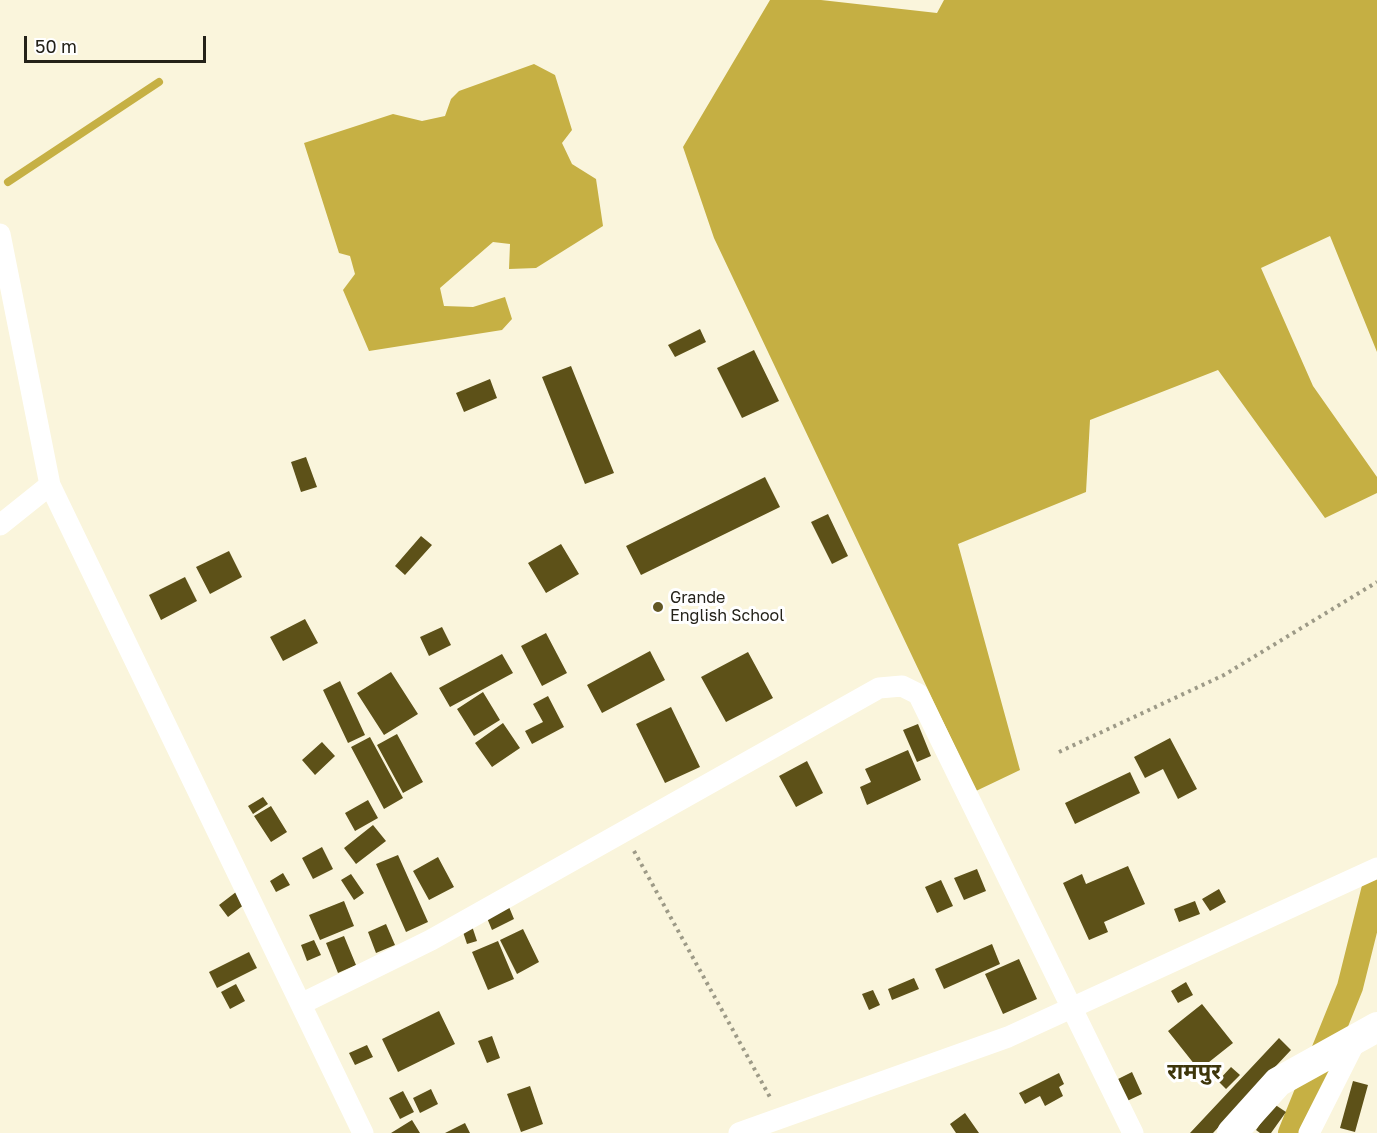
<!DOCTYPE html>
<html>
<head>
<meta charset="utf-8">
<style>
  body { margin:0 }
  #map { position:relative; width:1377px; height:1133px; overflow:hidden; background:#faf5dc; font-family:"Golos Text",sans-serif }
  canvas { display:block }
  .scale { position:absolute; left:24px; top:36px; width:182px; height:27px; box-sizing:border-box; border:3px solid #242219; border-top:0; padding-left:8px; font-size:18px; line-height:21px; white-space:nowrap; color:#242219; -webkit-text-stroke:4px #fff; paint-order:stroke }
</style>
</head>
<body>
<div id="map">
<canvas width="1377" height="1133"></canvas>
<div class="scale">50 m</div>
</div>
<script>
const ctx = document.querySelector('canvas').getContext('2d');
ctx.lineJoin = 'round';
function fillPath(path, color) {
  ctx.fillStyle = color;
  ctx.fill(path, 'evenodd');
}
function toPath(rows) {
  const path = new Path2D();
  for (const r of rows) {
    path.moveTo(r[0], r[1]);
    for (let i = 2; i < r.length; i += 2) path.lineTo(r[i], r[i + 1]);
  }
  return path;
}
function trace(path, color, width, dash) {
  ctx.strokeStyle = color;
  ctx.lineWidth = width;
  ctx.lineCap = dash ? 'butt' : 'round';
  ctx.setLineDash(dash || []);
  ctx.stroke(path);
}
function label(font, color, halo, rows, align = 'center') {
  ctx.font = font + ' "Golos Text","Noto Sans Devanagari",sans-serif';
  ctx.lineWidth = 6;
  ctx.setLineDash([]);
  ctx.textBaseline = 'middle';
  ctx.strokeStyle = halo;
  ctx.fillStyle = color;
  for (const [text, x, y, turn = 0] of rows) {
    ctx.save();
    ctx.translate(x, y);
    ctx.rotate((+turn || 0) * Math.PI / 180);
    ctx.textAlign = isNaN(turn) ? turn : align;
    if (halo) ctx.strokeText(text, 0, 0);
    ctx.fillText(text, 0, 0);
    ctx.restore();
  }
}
fillPath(toPath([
  [770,0,821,0,937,13,944,0,1377,0,1377,352,1330,236,1261,268,1313,386,1377,477,1377,493,1325,518,1218,370,1090,420,1086,492,958,544,1020,770,976,791,714,238,683,147]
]), '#c5af43');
fillPath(toPath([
  [534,64,555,75,572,130,562,143,572,164,596,179,603,226,536,268,509,269,510,244,493,242,440,288,444,306,473,307,505,297,512,319,502,330,369,351,343,290,355,274,350,256,339,253,304,143,393,114,422,121,445,116,451,99,459,91]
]), '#c6b044');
trace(toPath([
  [8,182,159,82]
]), '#c6b044', 8);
trace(toPath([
  [1291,1133,1350,987,1377,879]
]), '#c6b044', 26);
fillPath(toPath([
  [700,329,706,342,675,357,668,345],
  [754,350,779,401,742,418,717,368],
  [571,366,614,473,585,484,542,377],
  [490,379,497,398,464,412,456,393],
  [306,457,317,487,301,492,291,462],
  [765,477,780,507,641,575,626,546],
  [828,514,848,556,832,564,811,522],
  [421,536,432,545,405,575,395,566],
  [561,544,579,574,546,593,528,563],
  [229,551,242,577,210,594,196,567],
  [185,577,197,601,161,620,149,595],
  [305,619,318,643,283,661,270,637],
  [442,627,451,645,429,656,420,637],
  [546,633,567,673,542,686,521,646],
  [650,651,665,680,602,713,587,685],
  [748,652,773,698,726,722,701,677],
  [502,654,513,673,450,707,439,688],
  [391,672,418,714,384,735,357,693],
  [340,681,365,735,348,743,323,690],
  [483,692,500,720,474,736,457,709],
  [548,696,564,727,532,744,525,731,543,722,533,704],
  [671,707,700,767,665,783,636,724],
  [503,723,520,748,492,767,475,743],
  [918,724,931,756,917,762,903,730],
  [397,734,423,782,403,793,377,745],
  [370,737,403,798,384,809,351,747],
  [1170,738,1197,789,1178,799,1163,769,1145,778,1134,757],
  [322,742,335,756,315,775,302,760],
  [908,750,921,780,867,805,860,787,871,782,865,769],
  [807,761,823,793,796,807,779,776],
  [1130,772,1140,793,1075,824,1065,803],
  [263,797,268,804,253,814,248,806],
  [368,800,378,818,355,831,345,813],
  [271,806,287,832,271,842,254,816],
  [373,825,386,841,356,864,344,848],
  [322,847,333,869,313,879,302,858],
  [398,855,428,922,406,932,376,864],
  [438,857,454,887,429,900,413,871],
  [1128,866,1145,904,1104,922,1108,932,1089,940,1063,883,1082,874,1086,884],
  [977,869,986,891,964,900,954,878],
  [283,873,290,885,276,892,270,881],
  [351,874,364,893,354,900,341,880],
  [941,880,953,906,937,913,925,887],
  [1219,889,1226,902,1210,911,1202,899],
  [236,892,245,904,228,917,219,905],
  [344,901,354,926,320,940,309,915],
  [1195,901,1200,914,1179,922,1174,909],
  [509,907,514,919,492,930,487,918],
  [386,924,395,945,376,953,368,932],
  [472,926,477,941,467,944,462,929],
  [523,929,539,962,517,974,500,940],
  [344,936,356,965,338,973,326,943],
  [314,940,321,955,307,961,301,945],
  [498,941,514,979,488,990,472,952],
  [992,944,1000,964,944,989,935,969],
  [249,952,257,968,217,988,209,972],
  [1019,959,1037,999,1003,1014,985,974],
  [914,978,919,989,892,1000,888,989],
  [1186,982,1193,995,1178,1003,1171,991],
  [236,984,245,1001,230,1009,221,992],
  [873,990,880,1005,869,1010,862,994],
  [1202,1004,1233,1043,1199,1070,1168,1031],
  [439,1011,455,1044,398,1072,382,1039],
  [492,1036,500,1058,487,1063,478,1041],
  [1279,1038,1291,1050,1213,1133,1190,1133],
  [367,1045,373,1057,355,1065,349,1053],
  [1231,1067,1240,1075,1226,1089,1218,1081],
  [1132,1072,1142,1094,1127,1101,1118,1079],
  [1059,1073,1064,1084,1059,1087,1063,1096,1045,1106,1040,1096,1025,1104,1019,1093],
  [1353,1081,1368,1085,1355,1132,1340,1128],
  [530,1086,543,1124,521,1132,507,1094],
  [431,1089,438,1104,420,1113,413,1098],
  [403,1091,414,1112,400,1119,389,1098],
  [1274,1104,1286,1112,1271,1133,1260,1133,1256,1130],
  [965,1113,979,1133,956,1133,950,1124],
  [412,1120,420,1133,391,1133],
  [465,1123,470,1133,445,1133]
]), '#5d5118');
trace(toPath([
  [1059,752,1224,675,1377,582],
  [634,851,771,1099]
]), '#9d9a87', 4, [3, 4.5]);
trace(toPath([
  [0,234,50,485,363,1133],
  [0,525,50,485],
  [303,1003,431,940,879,688,902,686,918,694,1133,1133],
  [739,1133,1008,1037,1377,868],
  [1309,1133,1356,1040]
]), '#fff', 21);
trace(toPath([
  [1232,1133,1278,1082,1377,1027]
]), '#fff', 30);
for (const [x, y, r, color] of [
  [658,607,6,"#625724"]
]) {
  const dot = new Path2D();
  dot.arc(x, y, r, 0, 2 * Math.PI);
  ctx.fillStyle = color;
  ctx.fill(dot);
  trace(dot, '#fff', 2);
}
label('16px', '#242219', '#fff', [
  ["Grande",670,598],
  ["English School",670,616]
], 'left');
label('bold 22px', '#3e360b', '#fff', [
  ["रामपुर",1194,1072]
]);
</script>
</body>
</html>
